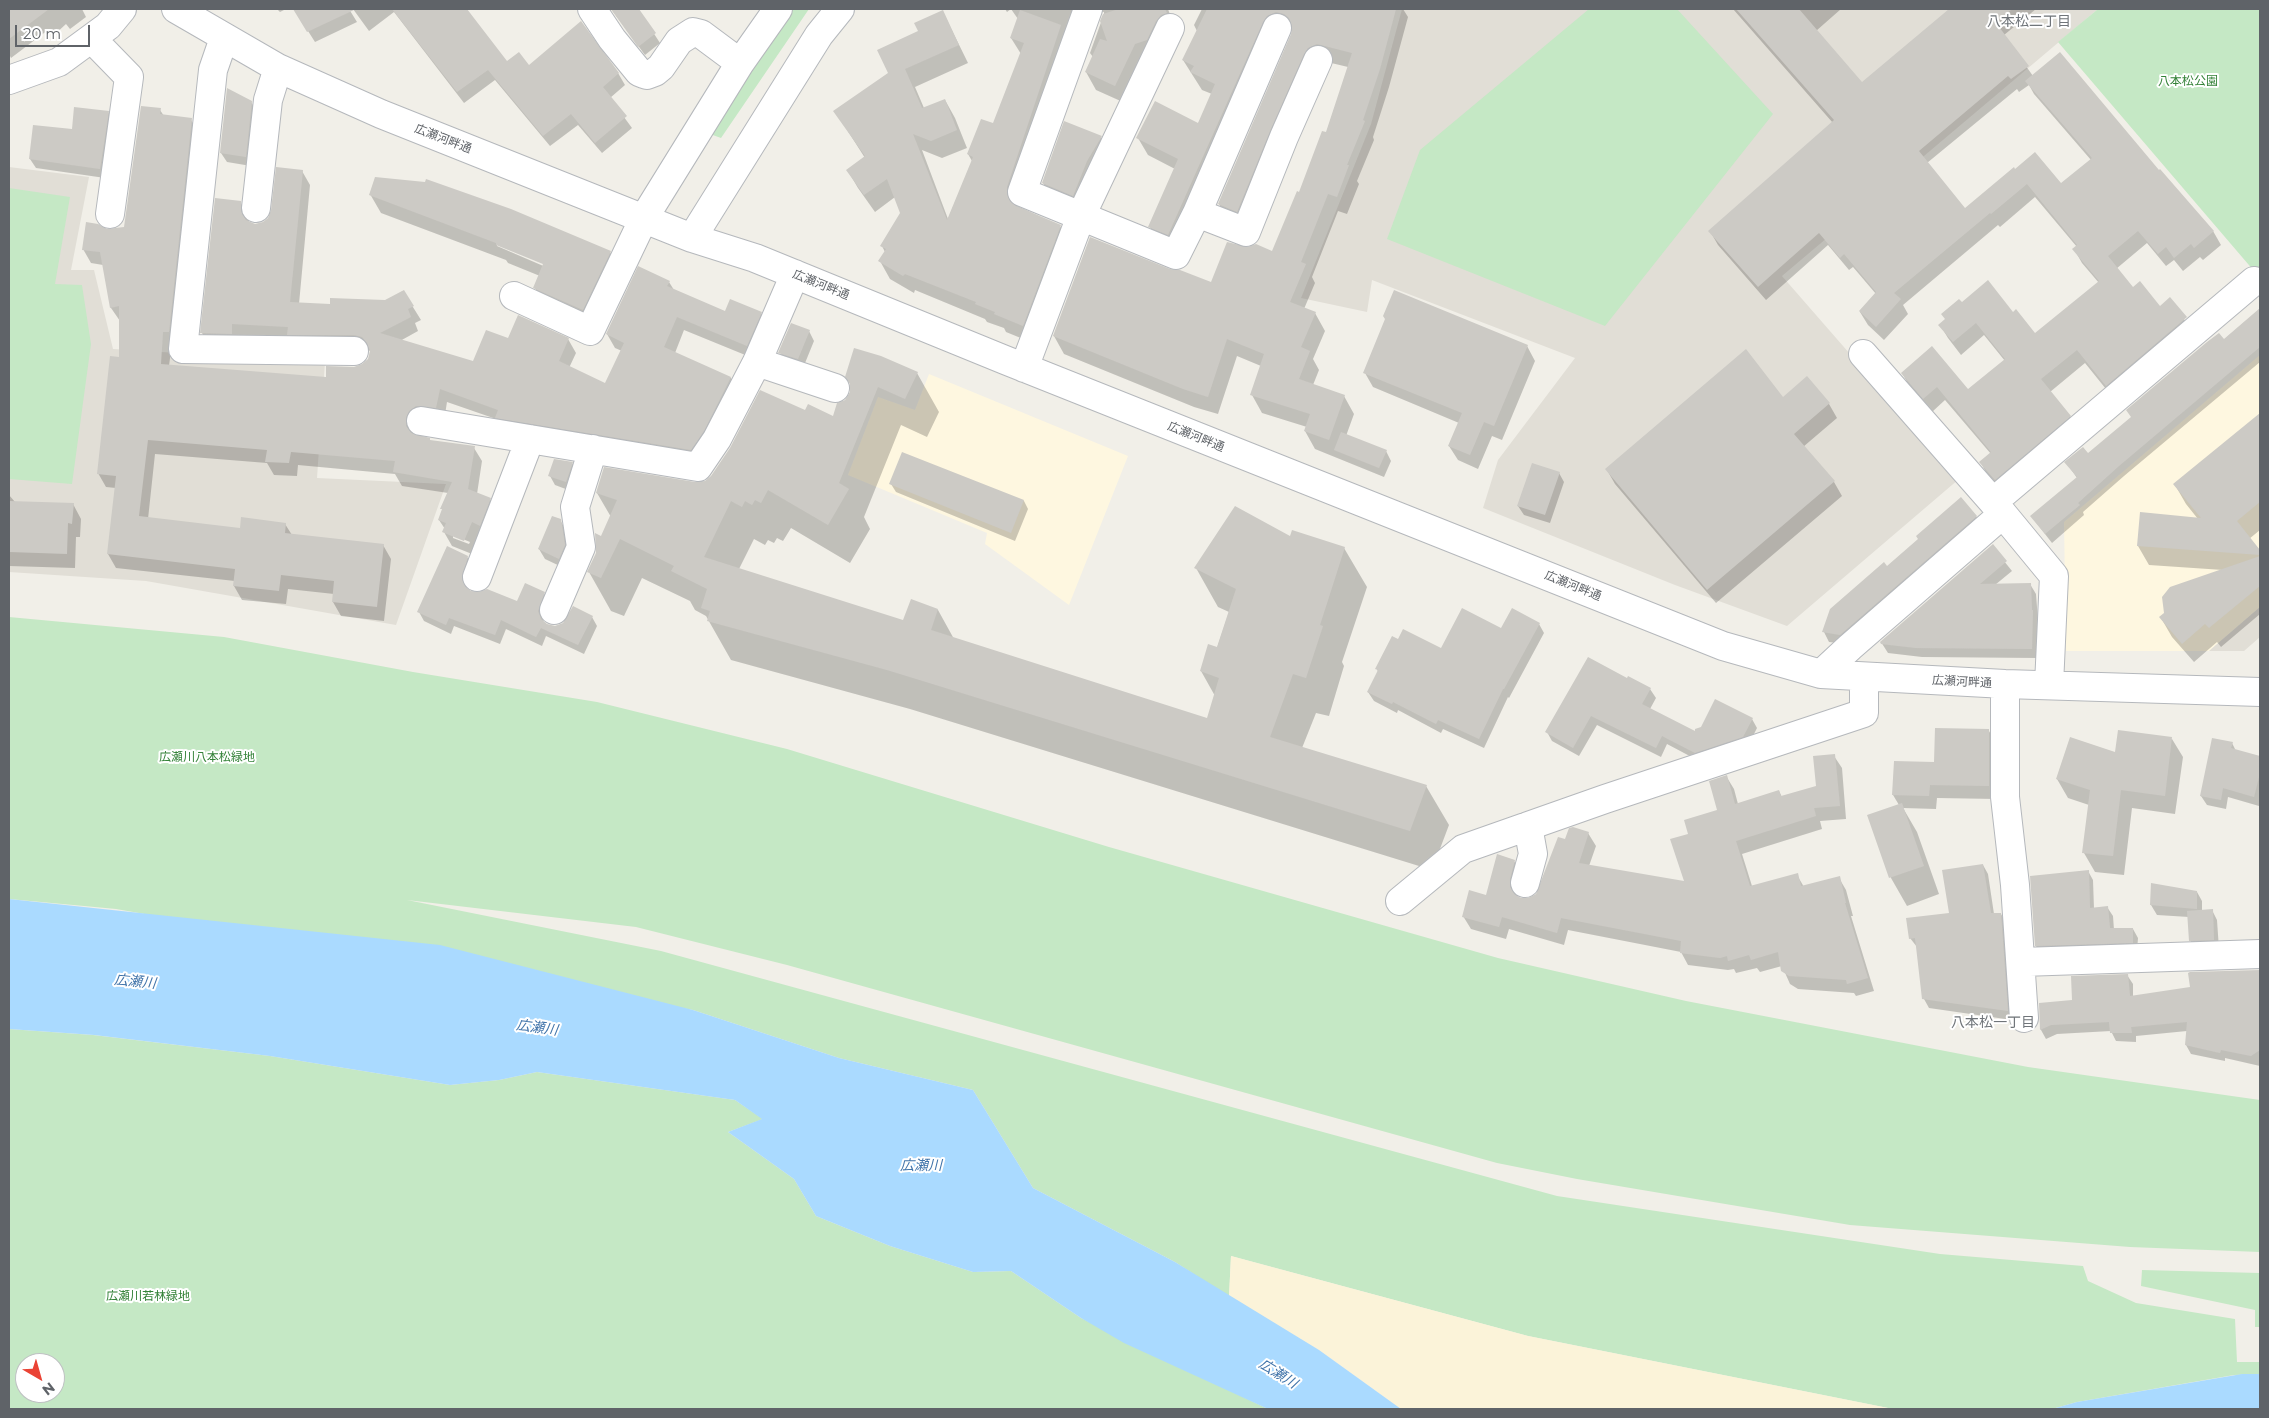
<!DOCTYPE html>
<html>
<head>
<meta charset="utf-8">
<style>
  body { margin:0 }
  #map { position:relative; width:2269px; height:1418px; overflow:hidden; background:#f1efe8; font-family:Montserrat,sans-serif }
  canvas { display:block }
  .frame { position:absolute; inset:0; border:10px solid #5f6368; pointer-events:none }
  .north { position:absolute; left:15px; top:1353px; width:50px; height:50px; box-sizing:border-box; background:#fff; border:1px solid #bfc1c3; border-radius:50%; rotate:142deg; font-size:14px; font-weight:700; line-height:20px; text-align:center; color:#5f6368 }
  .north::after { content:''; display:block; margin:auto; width:18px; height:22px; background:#ea4335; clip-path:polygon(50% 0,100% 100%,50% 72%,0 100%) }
  .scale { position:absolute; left:15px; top:25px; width:75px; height:22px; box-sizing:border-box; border:2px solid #5f6368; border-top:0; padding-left:6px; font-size:15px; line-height:18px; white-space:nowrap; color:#5f6368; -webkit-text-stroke:4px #fff; paint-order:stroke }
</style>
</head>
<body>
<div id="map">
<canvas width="2269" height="1418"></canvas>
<div class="frame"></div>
<div class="north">N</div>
<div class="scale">20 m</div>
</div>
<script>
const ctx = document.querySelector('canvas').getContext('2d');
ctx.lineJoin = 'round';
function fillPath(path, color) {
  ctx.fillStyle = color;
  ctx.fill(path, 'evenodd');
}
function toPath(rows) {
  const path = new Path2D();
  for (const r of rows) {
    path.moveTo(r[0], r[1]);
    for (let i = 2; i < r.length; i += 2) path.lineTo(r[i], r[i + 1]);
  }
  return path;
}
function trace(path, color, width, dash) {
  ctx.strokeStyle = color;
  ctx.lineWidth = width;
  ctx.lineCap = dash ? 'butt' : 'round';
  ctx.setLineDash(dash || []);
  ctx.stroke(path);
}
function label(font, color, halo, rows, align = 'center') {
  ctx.font = font + ' Montserrat,"Noto Sans JP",sans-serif';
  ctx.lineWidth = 4;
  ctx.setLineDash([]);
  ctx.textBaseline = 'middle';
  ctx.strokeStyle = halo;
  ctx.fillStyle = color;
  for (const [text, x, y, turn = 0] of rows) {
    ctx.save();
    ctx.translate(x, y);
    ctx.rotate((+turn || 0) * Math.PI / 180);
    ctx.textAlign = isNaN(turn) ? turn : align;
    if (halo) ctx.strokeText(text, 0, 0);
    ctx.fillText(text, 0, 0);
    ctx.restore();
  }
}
fillPath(toPath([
  [2260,355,2260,607,2209,651,2066,651,2064,522],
  [929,374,1128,456,1069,605,985,544,987,533,848,475,878,397,915,410]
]), '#fef7e0');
fillPath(toPath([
  [1402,9,2098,9,1782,276,1959,479,1787,626,1675,585,1483,508,1498,460,1575,358,1372,280,1367,312,1301,298,1371,124],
  [9,167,89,177,71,270,94,270,113,349,325,362,317,478,446,484,396,625,146,581,9,572],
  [2260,607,2260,637,2244,651,2209,651]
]), '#e1ded6');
fillPath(toPath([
  [791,9,809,9,721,138,710,134],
  [1589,9,1677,9,1773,114,1605,326,1387,239,1420,150],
  [2098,9,2260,9,2260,278,2058,42],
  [9,188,70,197,55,284,82,285,91,344,72,484,9,479],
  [9,617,224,637,413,672,597,702,787,749,1109,847,1498,958,1686,1001,2028,1067,2260,1100,2260,1252,2130,1247,1850,1225,1577,1179,1497,1163,787,965,636,927,407,900,661,951,1557,1196,1940,1254,2083,1266,2088,1281,2136,1303,2235,1319,2237,1362,2260,1362,2260,1374,2234,1375,2077,1402,2052,1409,1893,1409,1528,1336,1231,1256,1229,1297,1175,1262,1033,1188,973,1090,839,1058,693,1010,116,909,9,899],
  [9,1029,93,1035,270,1056,450,1085,499,1080,537,1072,735,1100,763,1119,728,1132,794,1179,816,1216,890,1246,973,1272,1011,1271,1081,1318,1268,1409,9,1409],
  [25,1363,55,1363,55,1393,25,1393],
  [2142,1270,2260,1273,2260,1327,2255,1327,2255,1310,2141,1286]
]), '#c5e8c5');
fillPath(toPath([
  [1231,1256,1528,1336,1893,1409,1401,1409,1319,1350,1229,1297]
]), '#fbf3d9');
fillPath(toPath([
  [9,899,440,945,693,1010,839,1058,973,1090,1033,1188,1175,1262,1319,1350,1401,1409,1268,1409,1124,1343,1081,1318,1011,1271,973,1272,890,1246,816,1216,794,1179,728,1132,762,1119,735,1100,537,1072,499,1080,450,1085,270,1056,94,1035,9,1029],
  [2242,1374,2260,1374,2260,1409,2052,1409,2077,1402]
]), '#aadaff');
fillPath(toPath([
  [9,9,82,9,86,17,70,29,66,24,53,36,48,30,11,58,9,54],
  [277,9,286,9,280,12],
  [294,9,349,9,357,22,315,42],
  [353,9,466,9,507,63,529,67,618,73,625,85,610,98,632,128,602,153,578,125,550,146,495,80,464,103,394,12,369,31],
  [611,9,638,9,660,43,645,55],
  [1005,9,1168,9,1176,31,1125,103,1096,90,1086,72,1093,57,1090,53,1104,14,1104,12,1096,11,1017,201,1017,206,1060,226,1070,243,1033,343,1006,332,1004,328,987,322,985,319,915,290,914,293,890,279,880,261,885,252,882,246,901,213,895,197,875,212,858,188,848,171,865,158,835,111,889,73,920,32,943,12,968,63,915,87,924,108,945,100,955,118,967,148,942,158,922,150,948,219,972,161,968,154,994,125,1021,54,1011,38,1018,19,1011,9,1007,12],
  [1202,9,1403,9,1408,17,1389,87,1373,137,1374,140,1357,181,1359,184,1347,214,1338,211,1312,277,1315,283,1304,309,1315,313,1325,331,1313,359,1319,370,1313,385,1344,396,1354,414,1346,436,1386,451,1391,461,1384,477,1315,449,1305,431,1307,427,1262,413,1252,395,1261,366,1237,356,1218,414,1194,407,1064,354,1054,336,1170,271,1212,284,1273,252,1326,134,1348,67,1327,62,1247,229,1229,222,1219,204,1293,31,1286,30,1179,252,1160,244,1150,227,1175,169,1148,155,1138,138,1198,124,1212,94,1202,90,1183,60,1197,31,1194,25],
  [1733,9,1841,9,1816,31,1862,84,1951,9,2036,9,2004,35,2033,76,2159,172,2213,231,2221,245,2203,260,2200,257,2183,271,2174,260,2166,266,2147,243,2116,269,2133,288,2160,308,2170,299,2193,332,2114,399,2085,363,2050,392,2070,416,2078,430,2003,493,1988,476,1981,463,1991,454,1945,400,1932,412,1910,387,1902,373,1968,391,2005,361,1984,335,1961,355,1948,338,1940,325,1961,304,2013,314,2035,335,2099,283,2082,263,2074,249,2077,247,2035,197,2000,227,1998,225,1903,305,1908,314,1884,340,1868,325,1860,312,1876,294,1853,267,1849,270,1828,245,1766,300,1718,245,1710,231,1833,123],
  [2029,85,2034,94,2091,160,2061,184,2014,169,1964,210,1927,163,2017,89,2019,92],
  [251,102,257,112,251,166,227,162,221,153],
  [160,110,164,116,191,120,199,133,169,366,327,379,363,365,369,359,371,351,363,349,210,347,202,333,240,202,248,216,249,222,255,225,263,223,269,218,302,171,310,185,299,304,331,306,385,301,403,291,421,320,415,323,418,331,400,341,474,363,508,340,568,339,576,353,569,368,606,385,622,351,615,348,607,334,669,282,674,290,725,312,761,313,769,327,755,359,684,330,675,353,731,378,738,392,699,463,499,420,447,402,444,421,417,425,413,435,431,442,474,448,482,461,477,494,490,499,498,513,472,554,452,546,444,532,445,529,439,520,448,493,402,486,395,474,298,465,297,476,274,475,267,463,155,454,148,519,241,529,285,524,292,535,383,545,391,559,384,621,341,616,333,602,334,594,288,589,286,604,242,600,234,586,235,581,116,568,108,554,116,488,106,487,98,473,120,359,120,321,111,308,103,265,91,263,83,249,107,231,125,228],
  [453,535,470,542,469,544,453,538],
  [108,112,113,121,105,178,36,168,30,159,73,131],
  [1101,137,1106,146,1078,205,1049,192,1043,183],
  [370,194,610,252,621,270,593,328,545,306,535,288,540,276,508,263,506,260,381,213],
  [497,244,549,266,548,268,497,246],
  [2260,309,2260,362,2124,476,2083,512,2084,515,2052,543,2031,516,2077,478,2066,462,2088,455],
  [809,331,814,341,803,368,785,362,780,352],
  [1527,346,1535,361,1502,440,1492,436,1478,469,1458,460,1449,446,1459,423,1373,387,1365,373],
  [917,373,939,412,927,437,901,425,864,517,870,529,850,563,791,528,783,541,777,538,774,543,768,540,765,545,754,539,739,569,904,622,911,601,938,610,954,639,1208,719,1215,696,1201,671,1217,648,1229,612,1218,607,1196,568,1290,538,1344,548,1367,587,1342,662,1344,666,1329,716,1316,713,1302,748,1426,786,1449,825,1432,870,910,709,731,660,706,616,695,610,690,601,642,578,624,616,611,611,589,572,611,517,597,493,704,483,805,412,834,417,851,393],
  [1782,399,1829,404,1837,418,1803,447,1834,482,1842,496,1716,603,1615,484,1607,470],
  [2260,415,2260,530,2249,539,2260,552,2260,614,2221,647,2217,642,2194,662,2172,637,2161,618,2223,570,2149,565,2138,546,2198,519,2186,504,2175,485],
  [903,454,1024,501,1028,509,1015,541,896,492,891,484],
  [572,463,577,472,571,491,555,485,550,476],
  [1559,473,1564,482,1550,523,1524,515,1518,506],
  [9,495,15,502,73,504,81,519,80,537,76,537,75,568,9,566],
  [1976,516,1982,526,1845,644,1829,642,1824,632,1831,610,1887,567],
  [560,520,566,530,570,555,564,568,545,559,539,549],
  [1992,546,2012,571,1995,585,2030,584,2036,594,2038,620,2037,658,1922,657,1888,653,1881,642],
  [467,557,473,566,466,589,470,593,518,602,544,593,549,603,543,622,547,625,555,627,592,617,597,626,584,654,546,636,542,646,506,629,500,644,454,626,451,634,424,621,419,612],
  [1539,624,1544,633,1509,698,1508,697,1484,748,1443,729,1441,733,1398,710,1397,713,1374,701,1368,692,1378,672,1377,669,1502,630],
  [1627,680,1650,689,1656,698,1650,709,1697,733,1752,719,1757,728,1748,746,1701,762,1667,744,1661,757,1597,725,1579,756,1552,741,1547,732],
  [1989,731,1996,744,1996,799,1937,798,1936,809,1903,808,1917,832,1939,894,1907,906,1891,878,1869,816,1899,805,1893,795,1935,763],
  [2172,739,2183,757,2175,814,2132,808,2124,875,2095,872,2084,853,2089,805,2068,798,2057,779],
  [2232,743,2236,751,2260,757,2259,806,2228,797,2226,809,2207,805,2201,796],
  [1834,756,1842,768,1846,819,1820,821,1822,829,1742,854,1752,886,1797,875,1804,887,1839,878,1846,890,1853,916,1851,916,1874,991,1856,996,1854,993,1798,989,1790,984,1782,966,1760,972,1757,968,1736,973,1734,969,1728,970,1688,965,1681,952,1568,930,1564,945,1509,929,1506,939,1471,929,1463,916,1487,896,1514,861,1522,874,1517,897,1521,899,1529,899,1537,895,1566,841,1588,833,1596,846,1589,866,1686,883,1690,834,1719,811,1726,776,1734,789,1738,804,1779,791,1782,797,1817,787],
  [1983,865,1988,874,1994,914,2001,914,2006,923,2012,1020,1929,1008,1924,999,1917,947,1910,938,1950,914],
  [2088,871,2093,880,2094,909,2107,907,2113,916,2114,930,2133,929,2138,938,2137,951,2041,954,2036,946],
  [2152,884,2197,892,2202,901,2202,911,2212,910,2217,920,2219,949,2195,950,2190,940,2189,917,2157,915,2151,905],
  [2260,971,2260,1066,2225,1058,2225,1061,2191,1054,2186,1045,2187,1031,2136,1036,2136,1042,2116,1041,2111,1031,2057,1034,2046,1039,2041,1030,2040,1004,2074,1001,2127,975,2133,984,2133,997,2191,988,2191,973]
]), '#0003');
fillPath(toPath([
  [9,9,49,9,9,39],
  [293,9,356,9,307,32],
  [392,9,467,9,507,61,519,52,529,65,581,21,619,73,603,87,627,116,595,143,571,114,543,136,488,70,457,92],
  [611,9,639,9,656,33,638,47],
  [1119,9,1165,9,1167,13,1161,15,1156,21,1147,40,1135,44,1115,86,1085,72,1100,39,1107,41,1100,21,1103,14],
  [1207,9,1396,9,1380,69,1363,120,1365,121,1347,165,1349,165,1337,197,1328,194,1301,262,1306,264,1290,302,1316,312,1301,347,1310,351,1299,379,1345,395,1329,440,1304,431,1310,414,1250,395,1264,354,1227,339,1208,397,1183,389,1053,336,1090,237,1170,269,1180,270,1211,282,1227,242,1248,247,1256,244,1272,251,1297,191,1299,192,1322,131,1326,132,1352,53,1317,44,1308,48,1304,54,1270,131,1237,212,1218,204,1291,34,1292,26,1289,18,1284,14,1276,12,1267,16,1263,22,1168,235,1148,227,1178,159,1136,138,1155,101,1198,123,1215,84,1190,72,1194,66,1182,60],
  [1736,9,1799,9,1862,82,1949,9,2012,9,1996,23,2029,66,2011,79,2008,76,1919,151,1965,208,2014,167,2015,169,2035,152,2061,183,2092,158,2025,81,2060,52,2159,170,2160,169,2214,231,2194,248,2191,244,2174,258,2166,247,2158,254,2138,231,2108,256,2133,287,2140,281,2160,306,2170,297,2187,317,2106,386,2077,350,2041,379,2071,416,1995,480,1979,462,1991,452,1937,387,1923,399,1901,373,1932,346,1968,389,2005,359,1976,323,1953,342,1938,325,1945,319,1941,314,1959,299,1962,302,1988,280,2013,312,2016,309,2035,333,2099,281,2072,249,2077,245,2027,184,1991,214,1990,213,1894,293,1901,299,1876,327,1859,311,1876,292,1844,254,1840,258,1819,233,1758,287,1708,231,1834,120],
  [943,10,959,45,905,69,922,108,945,99,957,130,931,141,913,134,947,220,973,157,967,154,981,119,993,123,1024,43,1010,38,1020,10,1061,25,1007,187,1007,194,1010,201,1016,206,1061,225,1023,326,994,314,995,312,975,304,976,302,905,274,903,276,878,261,886,249,880,246,900,213,887,179,864,195,846,170,865,156,833,111,888,73,877,50,918,31,914,23],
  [227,88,252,101,246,157,220,153],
  [141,106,161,108,160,114,192,118,169,332,163,332,161,364,326,377,326,366,354,367,362,364,368,359,370,351,367,343,362,337,354,335,287,335,288,327,232,324,232,334,200,333,215,198,241,201,242,214,246,220,255,224,263,222,268,218,271,210,276,167,303,170,290,302,330,304,330,298,385,300,404,290,414,306,408,309,411,317,380,333,473,361,486,330,508,338,518,315,569,338,559,361,605,383,624,343,606,334,638,266,670,281,667,286,725,311,730,299,762,312,747,346,677,317,664,347,731,377,704,431,691,450,495,418,498,410,440,389,436,408,416,406,409,411,406,418,406,426,411,433,430,438,430,440,475,446,468,489,491,498,480,526,472,522,464,541,442,532,446,523,438,520,442,509,440,509,452,482,393,472,395,461,291,452,289,463,265,462,267,450,148,440,139,516,240,528,241,517,286,523,285,533,384,544,377,607,332,602,334,581,281,575,279,591,233,586,235,569,107,554,116,476,97,474,110,356,119,357,119,306,110,308,100,252,82,250,86,222,98,224,107,229,124,227],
  [74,107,109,111,100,169,29,159,33,125,72,129],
  [1064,121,1102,136,1087,161,1073,196,1042,183],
  [375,177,425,182,426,179,511,209,611,251,583,310,533,288,543,264,496,245,496,243,369,195],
  [1394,290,1528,345,1494,426,1484,422,1470,455,1448,446,1462,413,1363,373,1385,319,1383,316],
  [2260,308,2260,347,2119,466,2078,503,2080,505,2045,534,2030,516,2077,477,2064,462,2083,447,2088,453,2131,417,2126,410,2207,342,2219,333,2224,339],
  [791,323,810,330,798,359,778,353],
  [854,348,881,356,918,372,905,399,878,387,839,483,849,489,828,525,768,490,761,503,755,500,752,505,745,501,742,507,731,501,704,557,903,620,911,599,938,609,931,630,1207,718,1219,678,1200,671,1208,644,1217,647,1236,589,1194,568,1235,506,1290,536,1292,530,1345,547,1320,625,1323,626,1306,678,1293,674,1270,737,1427,785,1410,831,887,670,707,621,710,611,701,608,707,589,671,571,674,566,620,539,601,578,587,572,596,553,595,533,601,536,617,500,596,493,604,467,695,482,705,481,711,476,730,448,760,390,805,410,808,404,833,416,837,403,845,400,850,392,850,384,845,377],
  [1746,349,1783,397,1807,376,1830,403,1794,434,1835,481,1707,590,1605,469],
  [2260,413,2260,502,2237,521,2260,550,2260,555,2137,546,2140,512,2201,518,2173,484],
  [1341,432,1387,450,1379,468,1334,450],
  [902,452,1024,500,1011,533,889,484],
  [554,459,573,462,566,482,548,476],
  [1532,463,1560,472,1545,515,1517,506],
  [1961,497,1977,516,1840,635,1822,632,1830,609,1884,562,1887,566,1918,539,1916,536],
  [9,501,74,503,72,524,68,523,67,554,9,552],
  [552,516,561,519,565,545,559,559,538,549],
  [1993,544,2007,561,1980,584,2031,583,2032,610,2033,610,2032,649,1916,648,1881,644,1880,642],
  [447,546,468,556,462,579,465,586,471,591,479,592,487,589,517,601,525,583,545,592,538,611,541,619,547,624,555,626,563,623,573,606,593,616,578,645,541,628,536,637,501,620,495,635,449,618,446,625,417,612],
  [2260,556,2260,586,2209,628,2205,624,2182,644,2159,617,2164,613,2162,597,2170,587],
  [1462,608,1501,628,1512,608,1540,623,1504,689,1503,689,1479,739,1438,720,1436,724,1393,702,1392,704,1367,692,1378,670,1375,669,1392,636,1398,639,1403,629,1441,648],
  [1588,657,1627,678,1628,676,1651,688,1642,704,1695,731,1695,729,1701,727,1715,699,1753,718,1743,737,1695,753,1662,736,1656,748,1591,716,1573,748,1545,732],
  [1935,728,1989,729,1989,786,1930,785,1929,796,1892,795,1894,761,1934,762],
  [2118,730,2172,737,2165,796,2121,790,2113,856,2082,853,2090,790,2056,779,2070,737,2115,752],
  [2212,738,2233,742,2231,748,2260,756,2260,773,2254,797,2223,788,2221,800,2200,796],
  [1835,754,1840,806,1814,808,1816,816,1736,841,1750,886,1798,873,1801,886,1840,876,1846,903,1845,903,1868,978,1847,984,1846,980,1789,976,1781,971,1778,952,1751,960,1749,955,1728,961,1727,956,1720,958,1680,953,1681,941,1561,918,1557,933,1502,917,1499,927,1462,917,1469,890,1486,895,1497,854,1515,860,1510,879,1510,886,1514,894,1521,898,1528,898,1536,894,1558,837,1565,839,1569,828,1573,827,1589,832,1579,863,1684,881,1670,839,1688,834,1684,820,1717,810,1709,781,1727,775,1735,804,1779,790,1781,796,1816,786,1813,756],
  [1902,803,1924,866,1889,878,1867,815],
  [1983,864,1991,913,2001,913,2008,1011,1922,999,1915,938,1909,939,1906,918,1949,913,1942,870],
  [2089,870,2090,908,2108,906,2110,928,2133,928,2133,943,2035,946,2030,876],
  [2151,883,2197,891,2197,909,2150,905],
  [2213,909,2214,940,2189,941,2187,911],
  [2260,970,2260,1050,2251,1056,2221,1050,2220,1053,2185,1045,2187,1022,2131,1027,2132,1033,2110,1033,2109,1022,2051,1025,2040,1030,2039,1003,2072,1000,2071,976,2128,974,2130,996,2190,987,2188,973,2190,972]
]), '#cccac5');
const minor = toPath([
  [176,9,278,68,381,114,692,238,755,258,1005,360,1723,646,1821,674,2005,684,2260,692],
  [592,9,612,39,639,72,644,74,647,75,655,72,661,67,679,41,693,32,701,34,740,63],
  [1088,9,1022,192,1176,255,1197,213,1246,232,1284,137,1318,60],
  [224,38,213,70,183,349,354,351],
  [92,39,129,77,110,214],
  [9,80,59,62,108,26,122,9],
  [256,208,268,100,278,68],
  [1197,213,1277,28],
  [692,238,819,35,840,9],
  [514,296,590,331,644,218,740,63,778,9],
  [1863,354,1993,502,2054,576,2049,685],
  [757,362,835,388],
  [1024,368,1081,216,1170,28],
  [421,421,698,467,717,439,757,362,795,274],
  [1993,502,2254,281],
  [477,577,530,439],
  [554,610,581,547,575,507,593,449],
  [1821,674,1850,647,2003,514],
  [2005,684,2005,797,2015,885,2024,1018],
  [1525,883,1533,854,1528,826],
  [1400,901,1463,849,1605,799,1864,713,1864,678],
  [2022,962,2260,954]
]);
trace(minor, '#b5b8bc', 30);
trace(minor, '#fff', 28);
label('12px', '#348238', '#fff', [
  ["八本松公園",2188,81],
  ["広瀬川八本松緑地",207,757],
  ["広瀬川若林緑地",148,1296]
]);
label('12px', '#5f6368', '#fff', [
  ["広瀬河畔通",443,139,21],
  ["広瀬河畔通",821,285,22],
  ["広瀬河畔通",1196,437,22],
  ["広瀬河畔通",1573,586,22],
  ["広瀬河畔通",1962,682,3]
]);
label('14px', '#70757a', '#fff', [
  ["八本松二丁目",2029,22],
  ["八本松一丁目",1993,1023]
]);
label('italic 14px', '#4174aa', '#fff', [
  ["広瀬川",135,982,6],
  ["広瀬川",537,1028,8],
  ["広瀬川",921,1166],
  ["広瀬川",1278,1374,32]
]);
</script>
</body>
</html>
